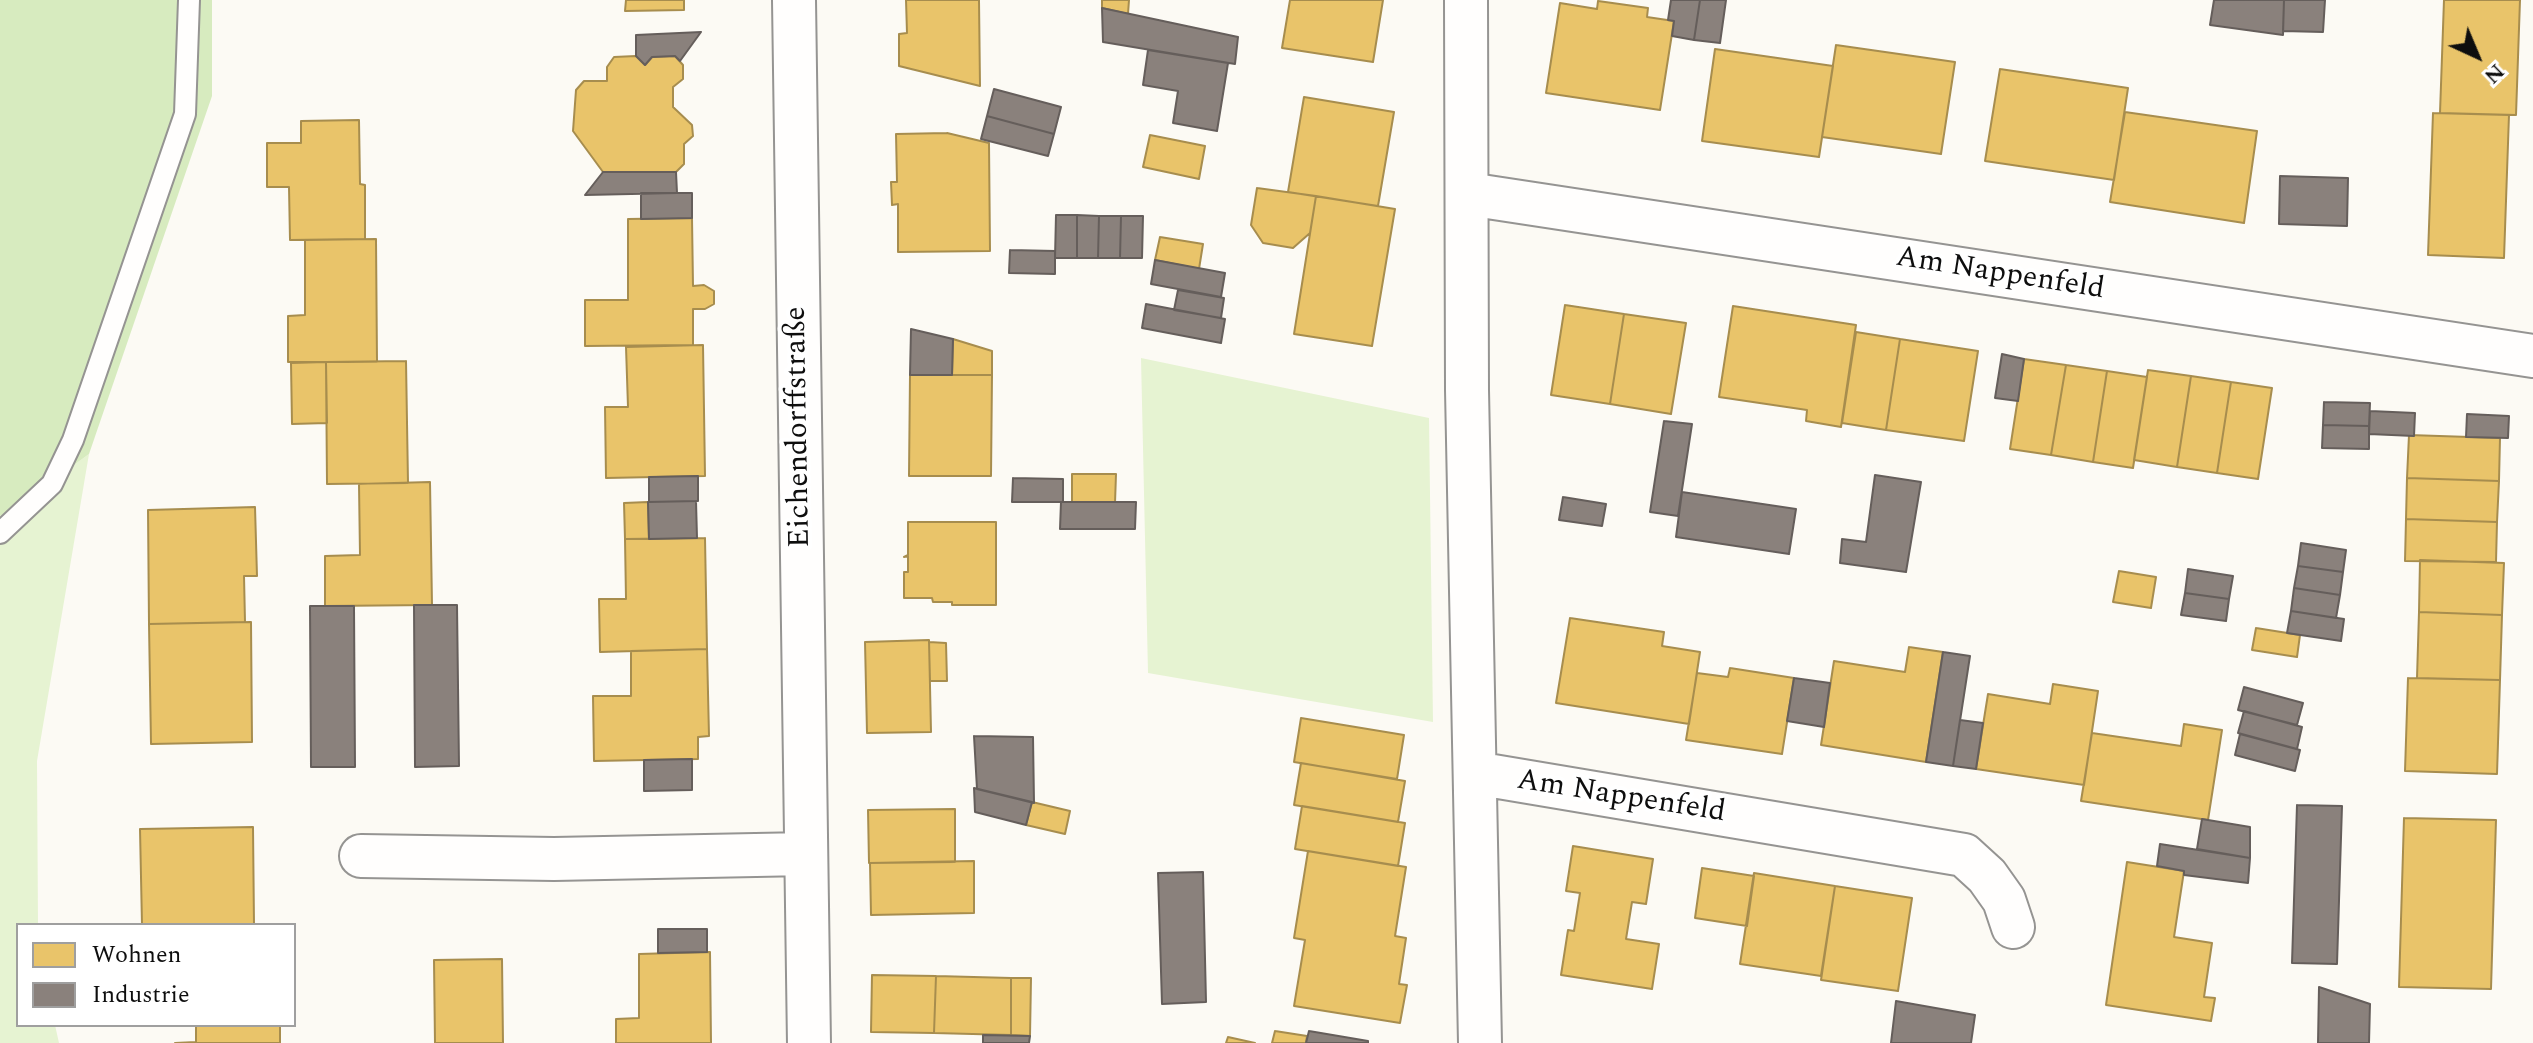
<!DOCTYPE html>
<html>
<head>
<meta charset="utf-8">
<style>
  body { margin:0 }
  #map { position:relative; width:2533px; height:1043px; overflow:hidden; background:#fcfaf4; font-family:Spectral,serif }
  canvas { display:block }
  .legend { position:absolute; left:16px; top:923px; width:280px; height:104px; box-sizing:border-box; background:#fff; border:2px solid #9f9f9f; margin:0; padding:10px 14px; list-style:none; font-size:24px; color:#0e0e0e }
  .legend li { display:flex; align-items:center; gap:16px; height:40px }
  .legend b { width:40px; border:2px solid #9f9f9f }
  .north { position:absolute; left:2437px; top:16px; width:80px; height:80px; -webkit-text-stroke:6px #fff; paint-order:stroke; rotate:136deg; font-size:22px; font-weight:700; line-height:32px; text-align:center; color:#0e0e0e }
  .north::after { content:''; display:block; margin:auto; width:28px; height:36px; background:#0e0e0e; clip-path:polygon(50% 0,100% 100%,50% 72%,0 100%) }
</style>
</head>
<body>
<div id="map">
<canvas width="2533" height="1043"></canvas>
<ul class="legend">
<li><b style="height:22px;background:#e9c46a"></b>Wohnen</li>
<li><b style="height:22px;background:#8a817c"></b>Industrie</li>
</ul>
<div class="north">N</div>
</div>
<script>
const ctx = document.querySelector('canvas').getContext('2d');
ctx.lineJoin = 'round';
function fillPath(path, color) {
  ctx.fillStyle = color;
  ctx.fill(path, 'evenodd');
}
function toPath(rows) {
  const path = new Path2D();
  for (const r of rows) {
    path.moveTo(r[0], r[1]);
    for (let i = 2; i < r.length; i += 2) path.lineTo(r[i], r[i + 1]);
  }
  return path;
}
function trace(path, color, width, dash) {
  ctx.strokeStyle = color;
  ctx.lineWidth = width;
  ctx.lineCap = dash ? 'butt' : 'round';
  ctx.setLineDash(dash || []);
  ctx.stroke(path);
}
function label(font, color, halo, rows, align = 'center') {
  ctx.font = font + ' Spectral,serif';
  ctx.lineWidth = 8;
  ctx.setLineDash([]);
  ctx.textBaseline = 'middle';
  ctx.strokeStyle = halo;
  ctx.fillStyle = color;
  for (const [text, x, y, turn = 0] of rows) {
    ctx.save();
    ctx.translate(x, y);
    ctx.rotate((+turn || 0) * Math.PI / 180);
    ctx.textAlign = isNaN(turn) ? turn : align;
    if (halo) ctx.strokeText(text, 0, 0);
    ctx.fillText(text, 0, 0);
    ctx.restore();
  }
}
fillPath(toPath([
  [1141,358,1429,418,1433,722,1148,673],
  [89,454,37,761,38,925,18,925,18,1025,55,1025,59,1043,0,1043,0,516,18,506]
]), '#e6f3d2');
fillPath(toPath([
  [0,0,212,0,212,96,89,454,18,506,0,516]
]), '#d7ebbf');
const homes = toPath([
  [626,0,684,0,684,10,625,11,626,0],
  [906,0,979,0,980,86,899,66,899,34,907,33,906,0],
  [1102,0,1129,0,1128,14,1102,8,1102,0],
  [1290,0,1383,0,1373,62,1282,48,1290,0],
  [2444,0,2520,0,2516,115,2440,113,2444,0],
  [1598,1,1648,8,1647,17,1674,21,1660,110,1546,93,1560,3,1597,9,1598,1],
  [1836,45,1955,62,1941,154,1822,137,1836,45],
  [1715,49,1833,66,1819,157,1702,141,1715,49],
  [636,56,645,65,652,57,675,56,683,65,683,79,673,87,673,107,692,125,693,136,684,144,684,164,676,172,603,172,573,131,576,90,584,81,607,81,607,67,614,57,636,56],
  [2000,69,2128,88,2114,180,1985,161,2000,69],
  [1304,97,1394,112,1378,206,1288,192,1304,97],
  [2125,112,2257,131,2244,223,2110,202,2125,112],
  [2433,113,2509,115,2504,258,2428,255,2433,113],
  [359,120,360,184,365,185,365,239,290,240,289,187,267,187,267,143,301,143,301,121,359,120],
  [947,133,989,143,990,251,898,252,898,204,892,205,891,182,897,182,896,134,947,133],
  [1150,135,1205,146,1199,179,1143,167,1150,135],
  [1257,188,1316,196,1310,233,1293,248,1263,243,1251,225,1257,188],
  [1316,196,1395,209,1372,346,1294,334,1316,196],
  [692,218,693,286,704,285,714,291,714,304,705,309,693,309,693,345,585,346,585,300,628,300,628,219,692,218],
  [1160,237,1203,244,1199,269,1155,260,1160,237],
  [376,239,377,362,288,362,288,316,305,315,305,240,376,239],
  [1565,305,1624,314,1610,404,1551,395,1565,305],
  [1733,306,1856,325,1841,427,1806,421,1807,410,1719,397,1733,306],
  [1624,314,1686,323,1671,414,1610,404,1624,314],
  [1856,332,1900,339,1886,430,1842,423,1856,332],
  [953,339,992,351,992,375,952,375,953,339],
  [1900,339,1978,351,1964,441,1886,430,1900,339],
  [703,345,705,476,606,478,605,407,628,407,626,347,703,345],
  [2024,359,2066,365,2051,455,2010,449,2024,359],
  [406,361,408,483,327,484,326,362,406,361],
  [326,362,327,423,292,424,291,363,326,362],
  [2066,365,2107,371,2093,462,2051,455,2066,365],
  [2148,370,2191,376,2177,467,2134,460,2148,370],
  [2107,371,2147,377,2133,468,2093,462,2107,371],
  [910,375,992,375,991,476,909,476,910,375],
  [2191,376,2231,382,2217,473,2177,467,2191,376],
  [2231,382,2272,388,2258,479,2217,473,2231,382],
  [2409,435,2500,438,2499,481,2407,478,2409,435],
  [1072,474,1116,474,1115,503,1072,502,1072,474],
  [2407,478,2499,481,2497,522,2406,519,2407,478],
  [430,482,432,605,325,606,325,556,360,555,359,484,430,482],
  [648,502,649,539,625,539,624,503,648,502],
  [255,507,257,576,244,576,245,622,149,624,148,510,255,507],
  [2406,519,2497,522,2496,562,2405,561,2406,519],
  [908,522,996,522,996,605,952,605,952,602,933,602,932,598,904,598,904,572,908,572,908,556,904,557,908,555,908,522],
  [705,538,707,649,600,652,599,599,626,599,625,539,705,538],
  [2420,560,2504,563,2502,615,2419,612,2420,560],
  [2119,571,2156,577,2151,608,2113,602,2119,571],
  [2419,612,2502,615,2500,680,2417,678,2419,612],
  [1570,618,1664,632,1662,646,1700,652,1689,724,1556,703,1570,618],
  [251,622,252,742,151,744,149,624,251,622],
  [2256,628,2300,635,2297,657,2252,650,2256,628],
  [929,640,931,732,867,733,865,642,929,640],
  [929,642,946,643,947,681,930,681,929,642],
  [1909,647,1943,652,1926,762,1821,745,1834,661,1905,672,1909,647],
  [707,649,709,736,698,737,698,759,594,761,593,696,631,696,631,651,707,649],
  [1730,668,1794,678,1782,754,1686,740,1697,673,1728,677,1730,668],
  [2408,678,2500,680,2497,774,2405,771,2408,678],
  [2053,684,2098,691,2084,785,1976,769,1988,694,2050,704,2053,684],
  [1301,718,1404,735,1397,779,1294,762,1301,718],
  [2184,724,2222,730,2208,820,2081,801,2092,733,2181,746,2184,724],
  [1301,763,1405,781,1398,822,1294,805,1301,763],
  [1032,802,1070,811,1065,834,1026,825,1032,802],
  [1302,806,1405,823,1398,866,1295,849,1302,806],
  [955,809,955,862,869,863,868,810,955,809],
  [2404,818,2496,820,2491,989,2399,987,2404,818],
  [253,827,254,925,142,925,140,829,253,827],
  [1573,846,1653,859,1646,904,1632,902,1626,939,1659,944,1652,989,1561,975,1568,930,1574,931,1580,893,1566,891,1573,846],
  [1308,851,1406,867,1395,936,1406,938,1399,984,1407,985,1400,1023,1294,1006,1305,940,1294,938,1308,851],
  [974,861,974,913,871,915,870,863,974,861],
  [2127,862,2184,871,2174,937,2212,943,2204,997,2215,998,2211,1021,2106,1005,2127,862],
  [1702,868,1754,876,1747,926,1695,918,1702,868],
  [1754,873,1835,886,1821,976,1740,964,1754,873],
  [1835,886,1912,898,1898,991,1821,980,1835,886],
  [710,952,711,1043,616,1043,616,1019,639,1018,639,954,710,952],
  [502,959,503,1043,435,1043,434,960,502,959],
  [872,975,936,976,934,1033,871,1032,872,975],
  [936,976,1011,978,1011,1035,934,1033,936,976],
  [1011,978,1031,978,1030,1036,1011,1035,1011,978],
  [196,1025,280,1025,280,1043,175,1043,196,1042,196,1025],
  [1275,1031,1307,1036,1306,1043,1272,1043,1275,1031],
  [1228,1037,1255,1043,1226,1043,1228,1037]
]);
fillPath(homes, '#e9c46a');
trace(homes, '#a78d4e', 2);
const industry = toPath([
  [1671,0,1700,0,1694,40,1672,36,1674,21,1668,20,1671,0],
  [1700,0,1726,0,1720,43,1694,40,1700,0],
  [2214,0,2284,0,2283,35,2210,25,2214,0],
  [2284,0,2325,0,2323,32,2283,31,2284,0],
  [1102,8,1238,37,1235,64,1103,42,1102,8],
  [701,32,680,61,675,56,652,57,645,65,636,56,636,35,701,32],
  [1148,50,1228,63,1217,131,1173,123,1178,91,1143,85,1148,50],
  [994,89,1061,107,1054,134,987,116,994,89],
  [987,116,1054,134,1048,156,981,139,987,116],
  [603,172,676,172,677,193,585,195,603,172],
  [2280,176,2348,178,2347,226,2279,224,2280,176],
  [641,193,692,193,692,218,641,219,641,193],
  [1056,215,1077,215,1077,258,1055,258,1056,215],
  [1077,215,1099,216,1098,258,1077,258,1077,215],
  [1099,216,1121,216,1120,258,1098,258,1099,216],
  [1121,216,1143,216,1142,258,1120,258,1121,216],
  [1010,250,1055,251,1055,274,1009,273,1010,250],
  [1155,260,1225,273,1221,297,1151,284,1155,260],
  [1178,290,1224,298,1221,318,1174,310,1178,290],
  [1146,304,1225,319,1221,343,1142,328,1146,304],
  [911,329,953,339,952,375,910,375,911,329],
  [2002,354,2024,359,2018,401,1995,398,2002,354],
  [2324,402,2370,403,2369,426,2323,425,2324,402],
  [2370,411,2415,413,2414,436,2369,434,2370,411],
  [2467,414,2509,416,2508,438,2466,437,2467,414],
  [1664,421,1692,424,1678,516,1650,512,1664,421],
  [2323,425,2369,426,2369,449,2322,448,2323,425],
  [1875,475,1921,482,1906,572,1840,563,1842,539,1866,542,1875,475],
  [698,476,698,501,649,502,649,477,698,476],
  [1013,478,1063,479,1063,502,1012,502,1013,478],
  [1682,492,1796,509,1789,554,1676,537,1682,492],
  [1563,497,1606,504,1602,526,1559,520,1563,497],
  [696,501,697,538,649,539,648,502,696,501],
  [1061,502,1136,502,1135,529,1060,529,1061,502],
  [2301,543,2346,550,2343,572,2298,566,2301,543],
  [2298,566,2343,572,2340,595,2294,588,2298,566],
  [2188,569,2233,576,2229,599,2185,593,2188,569],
  [2294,588,2340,595,2336,618,2291,611,2294,588],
  [2185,593,2229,599,2226,621,2181,615,2185,593],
  [414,605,457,605,459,766,415,767,414,605],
  [310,606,354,606,355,767,311,767,310,606],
  [2291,611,2344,619,2341,641,2287,633,2291,611],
  [1943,652,1970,656,1953,766,1926,762,1943,652],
  [1794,678,1830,683,1824,727,1787,721,1794,678],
  [2244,687,2303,703,2297,725,2238,710,2244,687],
  [2244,711,2302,727,2297,749,2238,733,2244,711],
  [1960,720,1983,723,1976,769,1953,766,1960,720],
  [2240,734,2300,750,2295,771,2235,755,2240,734],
  [974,736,1033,737,1034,803,977,789,974,736],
  [692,759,692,790,644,791,644,760,692,759],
  [974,788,1032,802,1026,825,975,812,974,788],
  [2297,805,2342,806,2337,964,2292,963,2297,805],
  [2202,819,2250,827,2250,858,2197,849,2202,819],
  [2160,844,2250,858,2248,883,2184,875,2184,871,2157,866,2160,844],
  [1203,872,1206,1002,1162,1004,1158,873,1203,872],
  [658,929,707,929,707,952,658,953,658,929],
  [2319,987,2370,1004,2369,1043,2318,1043,2319,987],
  [1896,1001,1975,1015,1971,1043,1891,1043,1896,1001],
  [1309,1031,1368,1041,1368,1043,1306,1043,1309,1031],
  [983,1035,1030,1036,1029,1043,983,1043,983,1035]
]);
fillPath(industry, '#8a817c');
trace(industry, '#655e5b', 2);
const service = toPath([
  [0,533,52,484,73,440,185,114,189,0]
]);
const minor = toPath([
  [794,0,809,1043],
  [1466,0,1467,390,1480,1043],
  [1468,194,2533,356],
  [1475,773,1964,855,1987,876,2004,900,2013,927],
  [361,856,554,859,806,854]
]);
trace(service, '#959492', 24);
trace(minor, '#959492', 46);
trace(service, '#fffefd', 20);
trace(minor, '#fffefd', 42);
label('30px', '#0e0e0e', '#fff', [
  ["Am Nappenfeld",2000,275,9],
  ["Eichendorffstraße",800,427,-91],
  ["Am Nappenfeld",1621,798,9]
]);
</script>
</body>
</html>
